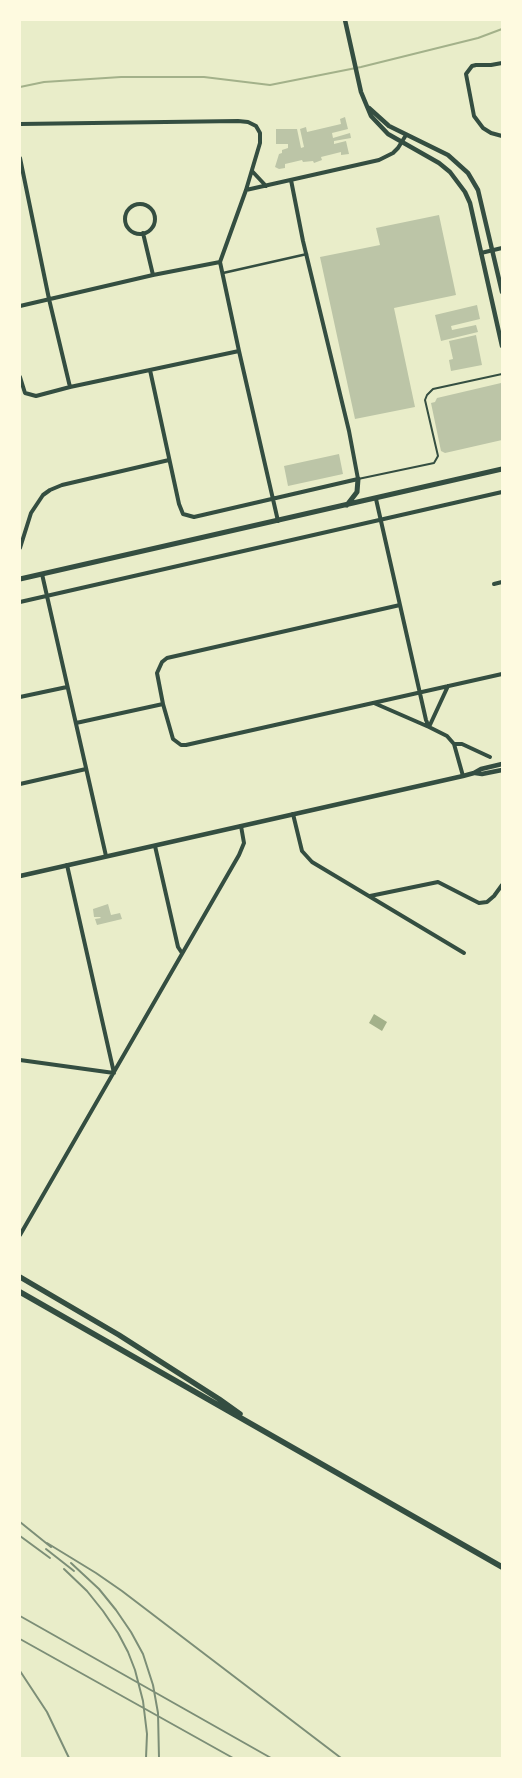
<!DOCTYPE html>
<html>
<head>
<meta charset="utf-8">
<style>
  body { margin:0 }
  #map { position:relative; width:522px; height:1778px; overflow:hidden; background:#e9edc9; font-family:Helvetica,sans-serif }
  canvas { display:block }
  .frame { position:absolute; inset:0; border:21px solid #fefae0; pointer-events:none }
</style>
</head>
<body>
<div id="map">
<canvas width="522" height="1778"></canvas>
<div class="frame"></div>
</div>
<script>
const ctx = document.querySelector('canvas').getContext('2d');
ctx.lineJoin = 'round';
function fillPath(path, color) {
  ctx.fillStyle = color;
  ctx.fill(path, 'evenodd');
}
function toPath(rows) {
  const path = new Path2D();
  for (const r of rows) {
    if (r.length === 3) {
      path.moveTo(r[0] + r[2], r[1]);
      path.arc(r[0], r[1], r[2], 0, 2 * Math.PI);
      continue;
    }
    path.moveTo(r[0], r[1]);
    for (let i = 2; i < r.length; i += 2) path.lineTo(r[i], r[i + 1]);
  }
  return path;
}
function trace(path, color, width, dash) {
  ctx.strokeStyle = color;
  ctx.lineWidth = width;
  ctx.lineCap = dash ? 'butt' : 'round';
  ctx.setLineDash(dash || []);
  ctx.stroke(path);
}
fillPath(toPath([
  [374,1014,387,1022,382,1031,369,1023]
]), '#a3b18a');
trace(toPath([
  [20,87,44,82,121,77,204,77,270,85,361,67,478,38,502,29]
]), '#a3b18a', 2);
fillPath(toPath([
  [345,117,348,129,332,133,333,138,350,133,351,138,334,141,334,144,346,141,349,154,341,155,341,152,321,157,322,160,314,163,313,161,303,162,302,160,285,164,285,168,279,169,275,167,279,154,282,153,282,150,288,148,288,144,276,144,276,129,297,129,301,148,304,147,300,129,306,127,307,132,341,124,340,119],
  [439,215,456,295,394,308,415,407,355,419,320,257,380,245,376,228],
  [477,305,480,319,451,326,452,330,476,325,478,332,441,341,435,315],
  [476,335,482,365,451,371,449,360,453,359,449,341],
  [501,383,502,384,502,440,445,453,441,451,431,403,435,402,437,398],
  [339,454,343,474,288,486,284,466],
  [108,904,111,915,120,913,122,919,97,925,95,919,101,918,100,917,94,917,93,909]
]), '#bcc5a7');
trace(toPath([
  [358,479,434,463,438,456,425,400,427,395,433,389,502,374]
]), '#344e41', 2);
trace(toPath([
  [223,273,307,254]
]), '#344e41', 2.5);
trace(toPath([
  [502,63,491,65,476,65,472,66,466,74,474,116,483,128,491,133,502,136],
  [20,124,238,121,248,122,256,126,260,133,260,143,246,190,220,262,239,351,278,521],
  [20,158,49,299,70,387],
  [252,171,266,186],
  [246,190,379,160,393,153,398,148,406,135],
  [140,219,15],
  [143,233,153,275],
  [481,253,502,248],
  [20,306,153,275,220,262],
  [150,370,179,504,183,514,194,517,358,479,349,431,303,241,291,180],
  [20,377,25,393,36,396,70,387,239,351],
  [376,499,426,720,429,727,447,736,454,744,463,776],
  [20,548,31,513,43,495,50,490,62,485,169,460],
  [42,574,106,856],
  [494,584,502,582],
  [20,602,502,492],
  [20,697,67,687],
  [374,703,429,727,448,686],
  [163,704,157,673,162,662,167,658,400,605],
  [76,723,163,704,173,739,181,745,186,745,502,674],
  [454,744,462,744,490,757],
  [20,784,86,769],
  [293,814,302,851,312,862,464,953],
  [155,846,178,947,182,953],
  [370,896,438,882,479,903,487,902,494,896,502,885],
  [20,1060,114,1073,67,865],
  [20,1235,239,855,244,843,241,826]
]), '#344e41', 4);
trace(toPath([
  [345,20,361,92,371,116,388,134,439,163,450,172,465,192,470,203,502,346],
  [369,108,389,126,448,155,468,173,478,190,502,292],
  [475,773,482,774,502,770],
  [20,876,463,776,474,773,481,769,502,764]
]), '#344e41', 4.5);
trace(toPath([
  [347,505,357,492,358,479],
  [20,579,502,469]
]), '#344e41', 5);
trace(toPath([
  [20,1277,119,1335,219,1399,240,1414],
  [20,1292,502,1567]
]), '#344e41', 5.5);
trace(toPath([
  [20,1522,51,1547],
  [20,1536,50,1558],
  [47,1543,96,1573,122,1591,341,1758],
  [46,1549,74,1571],
  [71,1563,99,1589,116,1610,131,1632,143,1654,153,1685,158,1713,159,1758],
  [64,1569,87,1591,103,1611,118,1633,128,1652,135,1670,143,1701,147,1734,146,1758],
  [20,1616,271,1758],
  [20,1639,233,1758],
  [20,1671,47,1712,69,1758]
]), '#7c8e77', 2);
</script>
</body>
</html>
